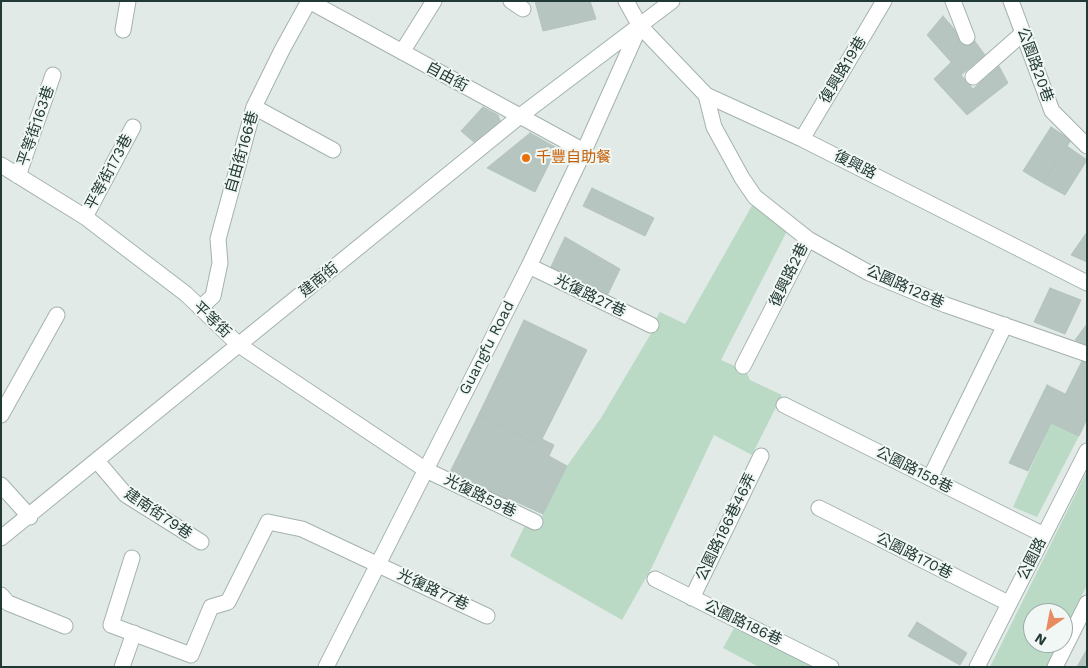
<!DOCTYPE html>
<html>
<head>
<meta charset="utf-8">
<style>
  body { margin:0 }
  #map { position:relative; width:1088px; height:668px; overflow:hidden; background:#e1eae7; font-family:"Work Sans",sans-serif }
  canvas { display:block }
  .frame { position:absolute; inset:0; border:2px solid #223a35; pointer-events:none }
  .north { position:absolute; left:1023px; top:603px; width:50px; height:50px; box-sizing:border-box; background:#f1f7f4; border:1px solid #9eaba8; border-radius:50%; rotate:213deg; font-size:14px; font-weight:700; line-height:20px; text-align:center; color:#223a35 }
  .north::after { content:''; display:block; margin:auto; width:18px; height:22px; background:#e98b60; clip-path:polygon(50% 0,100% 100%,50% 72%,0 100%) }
</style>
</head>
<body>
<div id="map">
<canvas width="1088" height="668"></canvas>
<div class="frame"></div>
<div class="north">N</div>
</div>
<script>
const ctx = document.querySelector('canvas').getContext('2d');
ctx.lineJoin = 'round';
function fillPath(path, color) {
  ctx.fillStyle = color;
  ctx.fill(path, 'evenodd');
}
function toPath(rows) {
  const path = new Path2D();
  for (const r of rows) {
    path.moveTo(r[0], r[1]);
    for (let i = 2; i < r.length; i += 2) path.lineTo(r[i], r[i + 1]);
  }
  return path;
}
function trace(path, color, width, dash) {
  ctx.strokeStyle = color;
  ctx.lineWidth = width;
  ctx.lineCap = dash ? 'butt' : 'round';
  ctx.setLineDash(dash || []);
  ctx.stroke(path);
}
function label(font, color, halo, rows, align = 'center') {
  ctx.font = font + ' "Work Sans","Noto Sans TC",sans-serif';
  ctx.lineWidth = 4;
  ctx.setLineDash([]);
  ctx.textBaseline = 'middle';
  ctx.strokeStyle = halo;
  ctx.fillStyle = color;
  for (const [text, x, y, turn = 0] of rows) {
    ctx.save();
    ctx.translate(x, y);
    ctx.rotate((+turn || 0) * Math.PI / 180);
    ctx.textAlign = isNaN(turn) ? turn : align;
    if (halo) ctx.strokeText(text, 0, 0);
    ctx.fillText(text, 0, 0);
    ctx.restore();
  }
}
fillPath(toPath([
  [754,202,787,231,721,360,746,371,750,380,782,395,752,455,714,435,652,567,622,620,510,556,526,523,536,528,567,466,601,418,653,330,654,322,660,312,685,324],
  [1051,423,1079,436,1037,517,1013,507],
  [1087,471,1087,585,1063,633,1063,613,1033,613,1033,643,1058,643,1046,667,990,667],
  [734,628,810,664,807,667,759,667,723,648]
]), '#bbdac5');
const building = toPath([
  [535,1,590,1,596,19,543,31,535,1],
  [943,16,968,45,951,62,927,35,943,16],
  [974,40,985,55,961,75,973,89,999,66,1008,83,967,115,934,79,974,40],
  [483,107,498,115,501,123,475,143,461,131,483,107],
  [1051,127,1071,140,1043,183,1023,171,1051,127],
  [530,133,557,148,535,192,487,168,530,133],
  [1067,146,1087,160,1065,195,1043,183,1067,146],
  [592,188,654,218,645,236,583,206,592,188],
  [1087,232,1087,262,1071,255,1087,232],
  [565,237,620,269,605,300,549,271,565,237],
  [1050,288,1081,300,1065,334,1034,322,1050,288],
  [524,320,587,350,539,445,479,414,524,320],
  [1087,324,1087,345,1075,340,1087,324],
  [1082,361,1087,363,1087,419,1079,436,1051,423,1082,361],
  [1047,385,1065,394,1028,471,1009,463,1047,385],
  [479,414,539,445,506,507,448,476,479,414],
  [542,439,554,445,549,456,567,466,543,514,510,499,542,439],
  [917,622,967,653,960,665,908,636,917,622],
  [1087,649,1087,667,1077,667,1087,649]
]);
fillPath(building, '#b6c5c0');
trace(building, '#b3c3be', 1);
const minor = toPath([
  [511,1,523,9],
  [626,1,640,26,706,95,802,139,1087,283],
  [953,1,967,37],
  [1011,1,1052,111,1087,146],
  [123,30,128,1],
  [402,52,434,1],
  [973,77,1023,33],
  [706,95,714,127,742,178,755,197,808,239,869,273,946,305,1087,354],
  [254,107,333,150],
  [802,139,884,1],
  [1,165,85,217,186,294,239,345,426,470,535,522],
  [18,176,53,75],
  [85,217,133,127],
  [529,266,651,325],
  [200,308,213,296,220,263,218,239,254,107,282,50,309,1,584,151],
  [743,366,808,239],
  [784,405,1044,535],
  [1,415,57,315],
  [97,461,126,495,201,542],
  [930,478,1005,325],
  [1,485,30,517],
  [819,508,1008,603],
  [1,538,520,116,672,1],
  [132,558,111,625,191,655,211,607,228,602,268,522,302,529,487,616],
  [655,579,831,667],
  [1,595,8,603,65,626],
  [692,598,761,456],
  [122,667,134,633],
  [326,667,529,266,584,151,639,28],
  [977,667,1087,451],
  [1055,667,1087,603]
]);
trace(minor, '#a4b2ae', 17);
trace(minor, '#fff', 15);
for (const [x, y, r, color] of [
  [526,158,5,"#e8710a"]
]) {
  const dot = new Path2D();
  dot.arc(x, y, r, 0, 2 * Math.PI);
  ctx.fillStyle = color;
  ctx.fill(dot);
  trace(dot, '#f1f7f4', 2);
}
label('15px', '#223a35', '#f1f7f4', [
  ["公園路20巷",1035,65,70],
  ["復興路19巷",843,70,-59],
  ["自由街",447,77,28],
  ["平等街163巷",36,126,-71],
  ["自由街166巷",242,152,-74],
  ["復興路",855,165,27],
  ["平等街173巷",109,172,-62],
  ["復興路2巷",789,275,-64],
  ["建南街",319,280,-39],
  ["公園路128巷",905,287,24],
  ["光復路27巷",590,296,26],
  ["平等街",212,320,43],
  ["Guangfu Road",487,348,-63],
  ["公園路158巷",914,470,27],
  ["光復路59巷",480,496,26],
  ["建南街79巷",158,514,34],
  ["公園路186巷46弄",726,527,-64],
  ["公園路170巷",914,556,27],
  ["公園路",1032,559,-63],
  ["光復路77巷",433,590,25],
  ["公園路186巷",743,623,26]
]);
label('15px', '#c56008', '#f1f7f4', [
  ["千豐自助餐",536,158]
], 'left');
</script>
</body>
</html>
